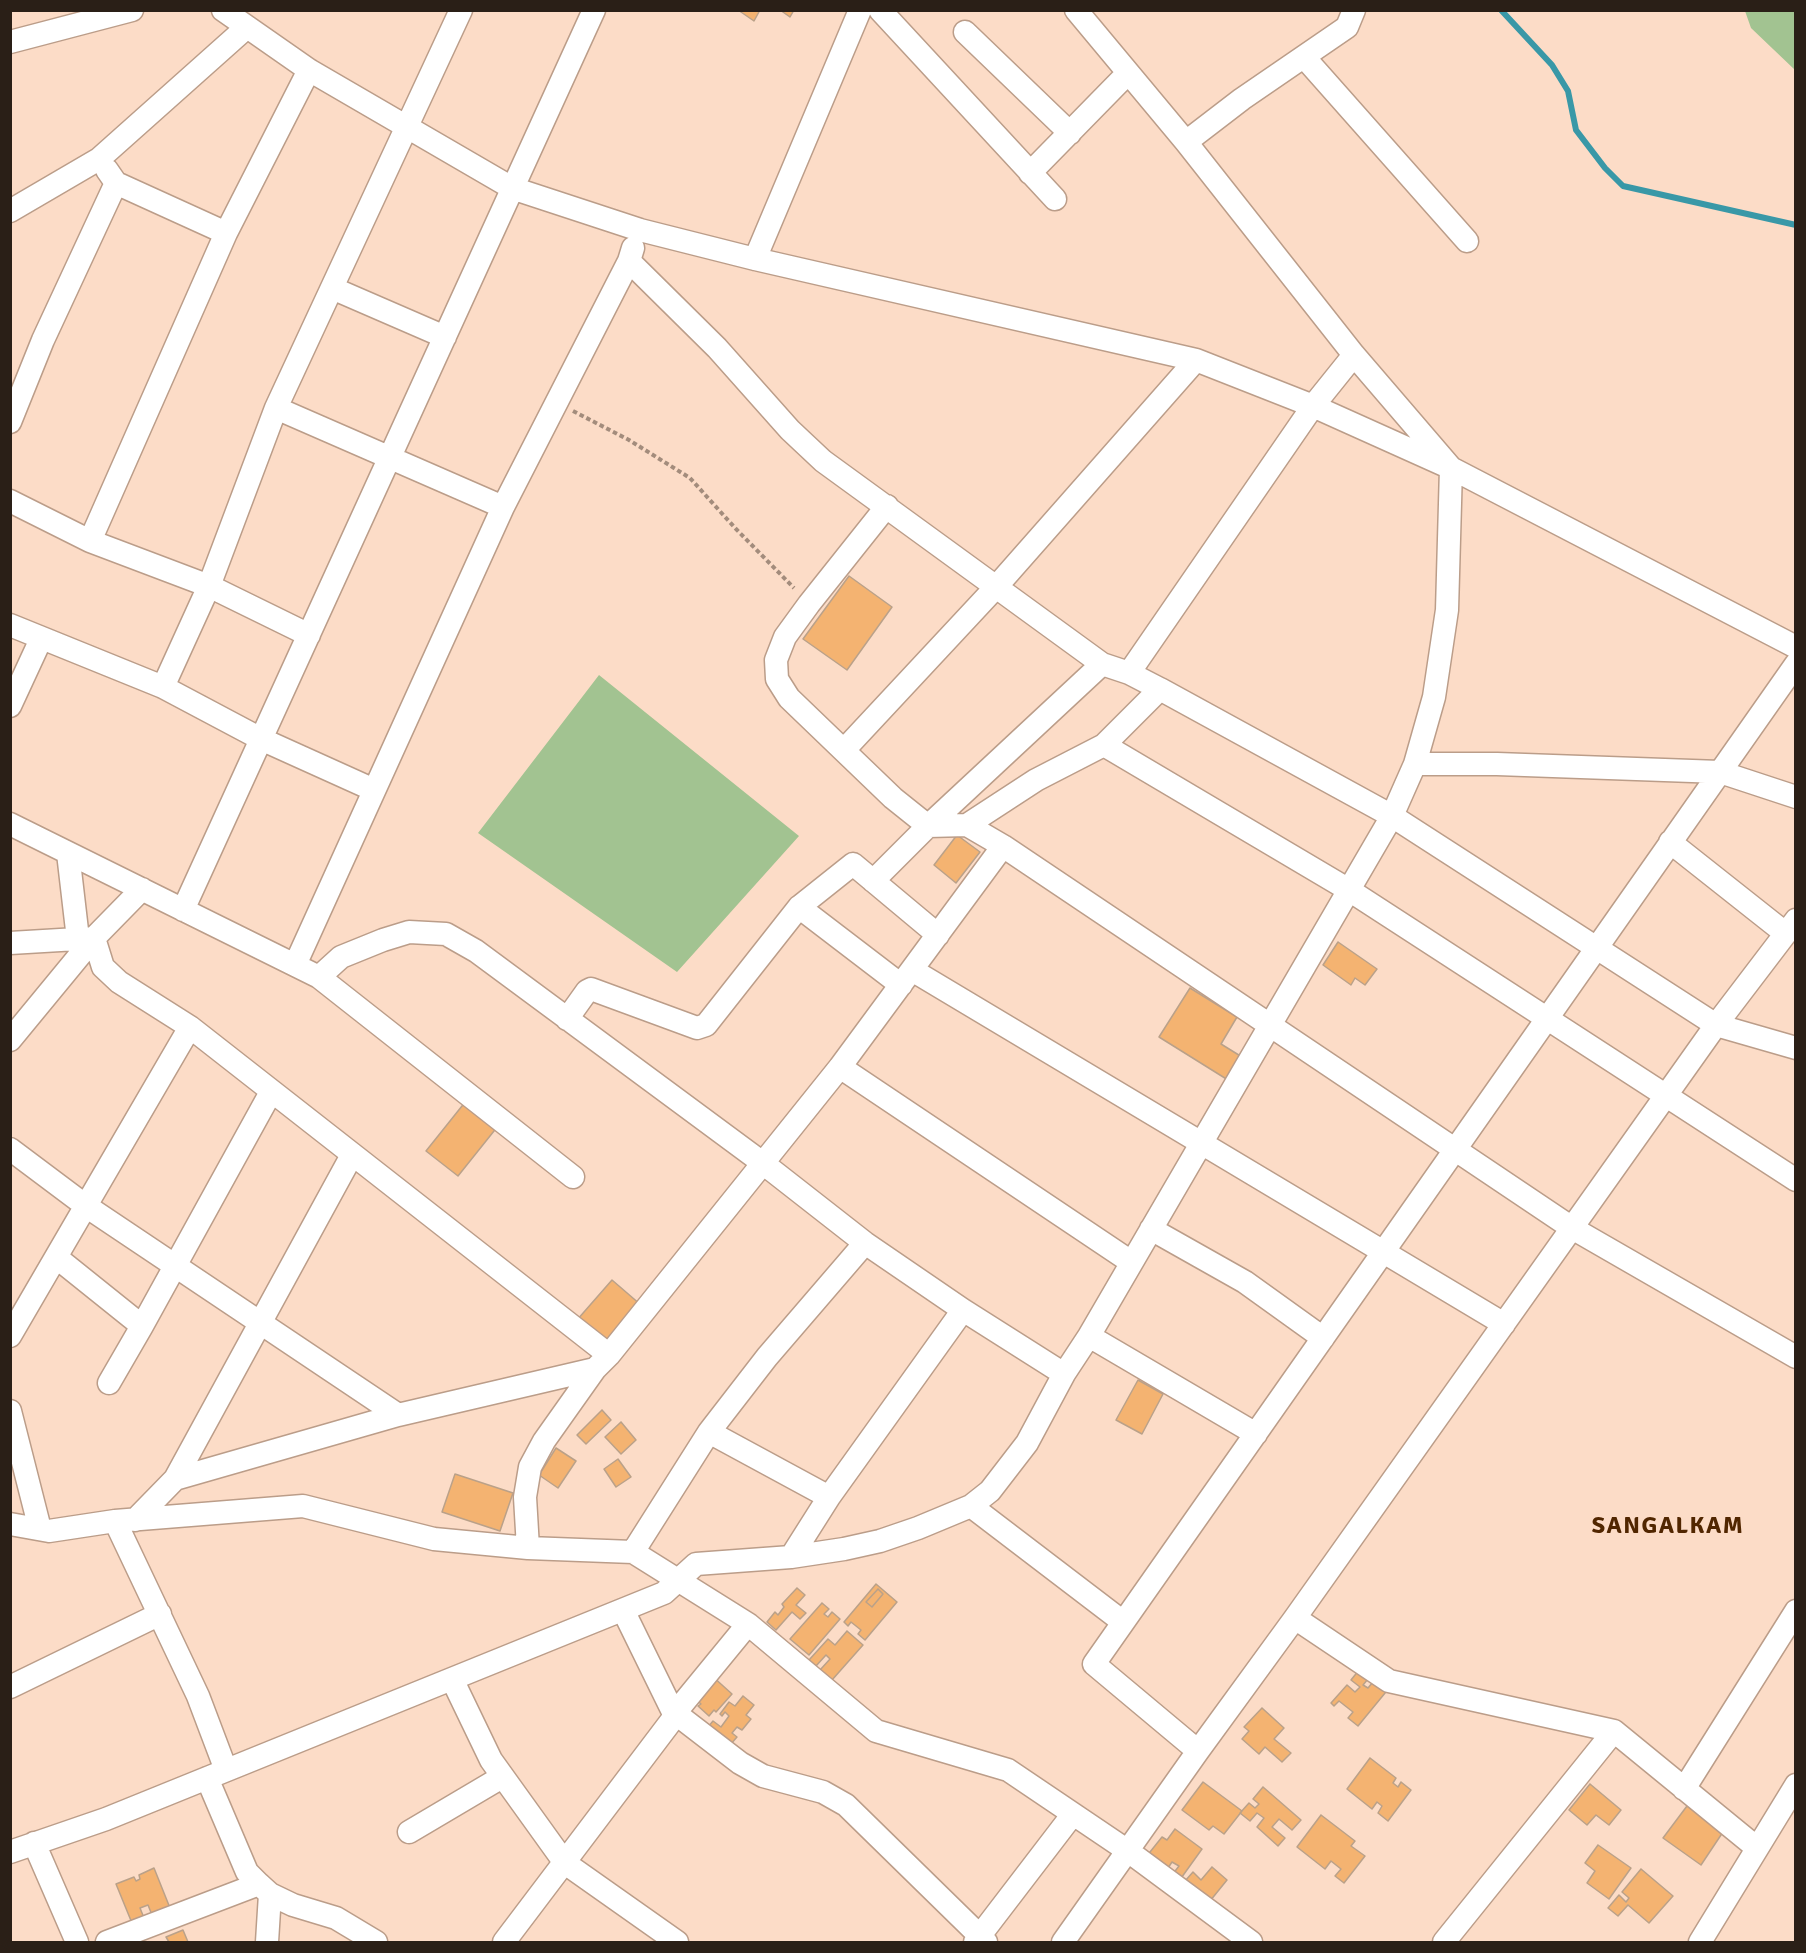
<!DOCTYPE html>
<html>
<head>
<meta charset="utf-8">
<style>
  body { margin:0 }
  #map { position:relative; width:1806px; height:1953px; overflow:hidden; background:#fcdcc7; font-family:Signika,sans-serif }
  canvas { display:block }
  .frame { position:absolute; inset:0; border:12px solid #2a1f17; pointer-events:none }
</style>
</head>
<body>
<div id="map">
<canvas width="1806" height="1953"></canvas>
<div class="frame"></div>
</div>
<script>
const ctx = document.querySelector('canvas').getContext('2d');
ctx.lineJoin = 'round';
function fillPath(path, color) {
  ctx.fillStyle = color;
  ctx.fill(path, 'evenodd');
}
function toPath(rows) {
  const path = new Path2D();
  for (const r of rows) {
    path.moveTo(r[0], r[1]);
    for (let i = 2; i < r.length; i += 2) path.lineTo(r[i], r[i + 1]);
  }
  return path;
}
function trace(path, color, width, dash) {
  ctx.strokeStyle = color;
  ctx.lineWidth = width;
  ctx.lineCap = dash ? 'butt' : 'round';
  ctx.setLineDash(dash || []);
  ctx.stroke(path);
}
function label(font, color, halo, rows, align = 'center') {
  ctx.font = font + ' Signika,sans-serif';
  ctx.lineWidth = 6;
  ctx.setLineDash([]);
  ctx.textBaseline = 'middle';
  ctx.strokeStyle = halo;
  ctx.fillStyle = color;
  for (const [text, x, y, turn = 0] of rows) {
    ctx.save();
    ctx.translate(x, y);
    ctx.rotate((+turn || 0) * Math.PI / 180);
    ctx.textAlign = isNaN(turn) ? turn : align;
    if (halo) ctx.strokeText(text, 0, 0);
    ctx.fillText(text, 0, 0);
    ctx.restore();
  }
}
fillPath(toPath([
  [1745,11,1795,11,1795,70,1751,28],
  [599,675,799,836,677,972,478,833]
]), '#a2c391');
trace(toPath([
  [1501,10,1552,65,1568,91,1576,130,1605,168,1623,186,1796,225]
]), '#3998a7', 6);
const building = toPath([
  [738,10,760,10,754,21,738,10],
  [780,10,794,10,790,17,780,10],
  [849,576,892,607,847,670,803,639,849,576],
  [957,835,980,852,956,883,934,865,957,835],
  [1338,942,1377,969,1365,985,1355,978,1351,985,1323,965,1338,942],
  [1190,988,1237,1017,1221,1044,1242,1057,1228,1080,1159,1037,1190,988],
  [466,1101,498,1126,458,1176,426,1151,466,1101],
  [612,1280,641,1305,605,1345,577,1320,612,1280],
  [1138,1380,1163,1394,1142,1434,1116,1420,1138,1380],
  [602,1410,611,1420,586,1444,577,1435,602,1410],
  [621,1422,636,1440,621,1454,605,1437,621,1422],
  [556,1448,576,1461,558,1488,539,1475,556,1448],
  [618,1459,631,1477,616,1487,604,1469,618,1459],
  [455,1474,513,1493,500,1531,442,1512,455,1474],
  [876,1584,897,1602,865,1640,858,1634,861,1630,851,1622,848,1626,844,1622,876,1584],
  [878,1589,883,1594,872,1607,866,1602,878,1589],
  [797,1588,805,1595,796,1605,806,1613,800,1619,792,1612,776,1630,767,1622,775,1612,778,1615,784,1607,782,1604,797,1588],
  [878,1589,883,1594,872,1607,866,1602,878,1589],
  [822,1603,829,1609,824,1614,828,1617,832,1612,840,1619,809,1655,790,1639,822,1603],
  [847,1631,863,1645,832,1680,820,1670,830,1659,826,1655,816,1666,809,1660,828,1639,835,1645,847,1631],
  [1363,1665,1373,1673,1363,1685,1368,1688,1377,1677,1390,1687,1358,1726,1348,1718,1353,1712,1339,1701,1334,1706,1331,1703,1347,1685,1355,1692,1360,1687,1351,1680,1363,1665],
  [711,1675,732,1694,716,1712,714,1710,709,1716,698,1706,701,1704,692,1696,711,1675],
  [743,1696,754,1705,746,1715,751,1719,742,1730,737,1727,732,1733,737,1737,730,1745,708,1727,713,1721,721,1727,729,1716,725,1712,722,1716,720,1714,729,1702,735,1706,743,1696],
  [1262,1708,1284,1728,1274,1739,1291,1753,1282,1762,1265,1747,1259,1754,1242,1739,1249,1731,1244,1727,1262,1708],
  [1370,1758,1396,1778,1393,1783,1398,1787,1401,1782,1411,1790,1388,1821,1378,1813,1382,1806,1377,1802,1372,1809,1347,1789,1370,1758],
  [1203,1782,1242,1811,1224,1834,1213,1826,1209,1830,1182,1810,1203,1782],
  [1590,1784,1621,1810,1609,1825,1596,1815,1587,1825,1569,1810,1590,1784],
  [1263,1787,1301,1820,1292,1830,1279,1819,1272,1827,1285,1838,1278,1846,1257,1827,1264,1818,1257,1813,1250,1821,1240,1813,1249,1803,1255,1808,1259,1804,1253,1799,1263,1787],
  [1687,1806,1723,1832,1701,1865,1663,1838,1687,1806],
  [1321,1815,1355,1841,1351,1846,1365,1856,1344,1883,1335,1876,1341,1869,1331,1861,1325,1869,1297,1847,1321,1815],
  [1175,1829,1202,1849,1179,1881,1172,1875,1179,1866,1172,1862,1166,1871,1146,1857,1162,1837,1167,1840,1175,1829],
  [1598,1845,1631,1868,1609,1899,1587,1883,1595,1871,1585,1863,1598,1845],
  [1212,1867,1227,1880,1210,1901,1185,1881,1193,1872,1201,1880,1212,1867],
  [154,1868,172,1913,154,1920,148,1905,140,1908,146,1923,134,1928,116,1884,134,1877,136,1881,140,1879,139,1875,154,1868],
  [1641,1869,1673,1896,1649,1923,1628,1905,1618,1916,1608,1908,1619,1895,1626,1902,1629,1898,1622,1892,1641,1869],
  [183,1930,188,1942,169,1942,166,1937,183,1930]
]);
fillPath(building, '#f4b371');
trace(building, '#baa189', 1.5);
const street = toPath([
  [223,10,309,70,512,188,640,230,755,259,1196,360,1313,406,1451,468,1796,647],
  [880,10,1055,199],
  [965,32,1070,133],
  [10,42,132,10],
  [1304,57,1467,241],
  [1186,142,1242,99,1347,27,1354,10],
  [107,170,116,183,226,233],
  [1030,173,1128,73],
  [10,211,99,159,247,27],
  [755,259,860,10],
  [629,261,717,348,790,430,823,461,1102,664,1129,673,1160,689,1392,816,1716,1025,1796,1048],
  [332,288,445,337],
  [276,408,503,507],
  [10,422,43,340,116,183],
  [10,501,90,541,209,586,309,635],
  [887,506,809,604,785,637,776,660,777,679,789,698,893,798,928,826,967,825,1003,846,1572,1228,1796,1357],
  [90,541,226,233,309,70],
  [10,625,163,687,261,739,374,790],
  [1129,673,1313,406,1354,355],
  [163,687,209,586,276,408,461,10],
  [10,706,41,639],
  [1104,745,1349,890,1796,1180],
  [844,750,996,587,1196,360],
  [1415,764,1497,764,1720,772,1796,797],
  [10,824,319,977,573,1177],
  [967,825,1036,780,1104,745,1160,689],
  [1670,842,1785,933],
  [68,853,78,939],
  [873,881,928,826,1102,664],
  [799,907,901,985],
  [183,910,594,10],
  [10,943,94,938,103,967,119,982,190,1027,609,1355],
  [295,965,503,507,629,261,633,248],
  [912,970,1504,1324],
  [319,977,341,957,383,940,409,932,446,934,476,951,764,1164,865,1243,963,1310,1064,1374],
  [567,1019,587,991,591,989,697,1028,706,1025,799,907,853,864,938,935],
  [10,1040,94,938,142,889],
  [840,1067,1131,1262],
  [10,1149,86,1206,398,1415],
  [1151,1229,1245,1282,1323,1338],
  [56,1257,142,1326],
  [10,1336,190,1027],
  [1089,1336,1256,1434],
  [109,1383,142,1326,271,1092],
  [10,1411,40,1529],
  [709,1432,829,1497],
  [175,1479,352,1155],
  [971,1506,1123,1622],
  [135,1520,175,1479,398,1415,595,1369,609,1355,840,1067,1003,846],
  [115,1521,198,1696,226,1770],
  [10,1524,49,1531,115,1521,303,1506,434,1539,528,1548,633,1552,748,1624,876,1731,1008,1770,1128,1851,1251,1942],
  [528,1548,525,1497,530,1467,544,1441,595,1369],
  [633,1552,709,1432,767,1357,865,1243],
  [791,1557,829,1497,963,1310],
  [1295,1618,1389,1681,1614,1731,1757,1848],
  [748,1624,675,1713,740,1763,763,1776,823,1792,846,1805,986,1942],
  [452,1679,491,1760,565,1863,677,1942],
  [10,1687,160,1614],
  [1198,1751,1094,1664,1796,664],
  [207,1778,247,1872,259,1884,270,1894,293,1905,336,1918,376,1942],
  [1684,1789,1796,1611],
  [409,1832,502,1777],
  [34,1843,77,1942],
  [10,1852,106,1819,664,1593,696,1564,791,1557,844,1549,880,1541,918,1528,971,1506,990,1491,1027,1443,1064,1374,1089,1336,1392,816,1415,764,1434,697,1447,610,1451,468,1354,355,1186,142,1076,10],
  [107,1942,259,1884],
  [267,1942,270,1894],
  [504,1942,675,1716,623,1610],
  [975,1942,1073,1814],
  [1063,1942,1198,1751,1295,1618,1716,1025,1796,920],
  [1444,1942,1614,1731],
  [1700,1942,1796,1785]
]);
trace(street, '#bb9d89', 25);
trace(toPath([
  [573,411,629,440,690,478,736,529,794,588]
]), '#a38c7c', 4, [4.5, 3]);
trace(street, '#fff', 22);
ctx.letterSpacing = '1.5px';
label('bold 24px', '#512600', '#fcdcc7', [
  ["SANGALKAM",1668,1527]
]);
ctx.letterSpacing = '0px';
</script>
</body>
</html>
